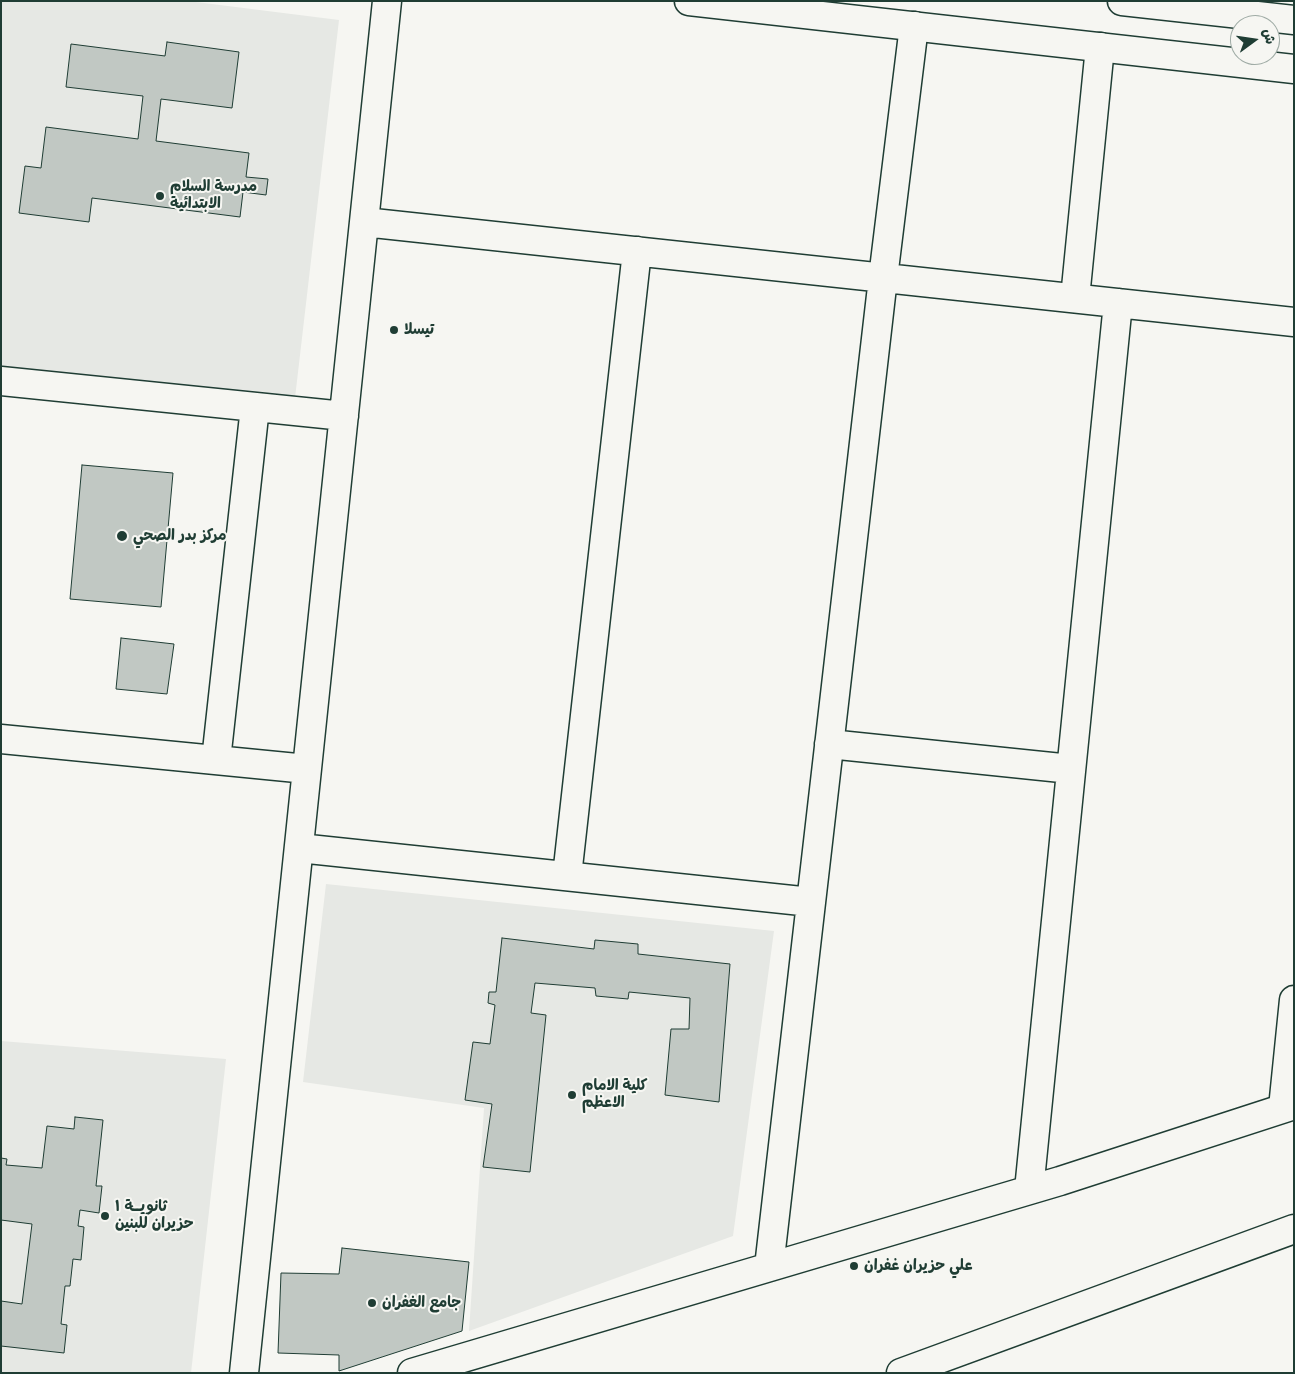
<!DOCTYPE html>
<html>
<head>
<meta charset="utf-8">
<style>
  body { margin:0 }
  #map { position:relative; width:1295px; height:1374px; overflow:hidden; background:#f6f6f2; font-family:"Balsamiq Sans","Playpen Sans Arabic",sans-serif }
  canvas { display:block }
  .frame { position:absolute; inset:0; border:2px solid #1f3d34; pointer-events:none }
  .north { position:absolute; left:1230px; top:15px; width:50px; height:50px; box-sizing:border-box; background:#f6f6f2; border:1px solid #a0aca6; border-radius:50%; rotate:76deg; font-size:14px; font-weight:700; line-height:20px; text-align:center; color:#1f3d34 }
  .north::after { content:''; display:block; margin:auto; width:18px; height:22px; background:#1f3d34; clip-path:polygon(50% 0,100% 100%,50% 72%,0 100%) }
</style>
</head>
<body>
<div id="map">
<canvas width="1295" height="1374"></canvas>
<div class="frame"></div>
<div class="north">ش</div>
</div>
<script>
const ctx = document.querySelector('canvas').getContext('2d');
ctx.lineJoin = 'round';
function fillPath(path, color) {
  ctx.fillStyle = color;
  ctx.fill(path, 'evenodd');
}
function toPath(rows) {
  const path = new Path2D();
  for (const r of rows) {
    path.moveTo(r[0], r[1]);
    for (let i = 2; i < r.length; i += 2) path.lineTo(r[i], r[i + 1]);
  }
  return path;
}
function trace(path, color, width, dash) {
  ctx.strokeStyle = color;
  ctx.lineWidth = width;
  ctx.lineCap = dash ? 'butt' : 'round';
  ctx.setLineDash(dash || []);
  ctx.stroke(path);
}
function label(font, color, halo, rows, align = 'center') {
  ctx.font = font + ' "Balsamiq Sans","Playpen Sans Arabic",sans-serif';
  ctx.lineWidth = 4;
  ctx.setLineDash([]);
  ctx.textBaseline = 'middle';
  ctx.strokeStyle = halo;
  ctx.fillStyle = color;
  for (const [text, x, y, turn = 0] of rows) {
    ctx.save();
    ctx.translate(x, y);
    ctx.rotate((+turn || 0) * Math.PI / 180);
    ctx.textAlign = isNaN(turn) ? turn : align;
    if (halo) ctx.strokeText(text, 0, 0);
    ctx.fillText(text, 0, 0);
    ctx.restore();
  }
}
fillPath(toPath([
  [1,1,188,1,339,20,295,398,1,371],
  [326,884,774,931,733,1236,469,1331,484,1108,303,1082],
  [1,1041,226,1059,191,1373,1,1373]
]), '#e6e8e4');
const building = toPath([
  [167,42,239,52,232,108,161,99,156,141,249,153,246,177,268,179,266,195,243,192,240,217,92,198,89,222,19,213,25,166,41,168,46,127,138,139,143,96,66,87,71,44,165,56,167,42],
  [82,465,173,473,161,607,70,599,82,465],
  [121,638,174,644,167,694,116,689,121,638],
  [502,938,594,949,595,940,638,944,638,954,730,964,719,1102,665,1095,671,1029,689,1029,690,998,629,992,628,999,596,996,595,988,535,983,531,1013,546,1015,530,1172,483,1167,492,1104,465,1100,473,1042,490,1044,495,1005,488,1003,489,992,496,992,502,938],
  [75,1117,103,1120,96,1186,102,1186,99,1213,80,1210,78,1226,84,1227,81,1260,73,1259,70,1286,65,1286,61,1324,67,1325,64,1353,1,1346,1,1301,22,1304,32,1224,1,1220,1,1158,7,1159,6,1165,42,1168,47,1126,74,1129,75,1117],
  [342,1248,469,1262,462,1331,339,1371,339,1355,278,1353,281,1273,339,1274,342,1248]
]);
fillPath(building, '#c1c8c3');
trace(building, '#1f3d34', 1);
const street = toPath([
  [387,1,364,222,1294,322],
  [1075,298,1100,47],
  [1,381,344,416],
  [1,739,307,769],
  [829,744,1071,769],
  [216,760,255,407],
  [299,848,811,902],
  [567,876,637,251],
  [1283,1108,1294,1000],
  [1029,1190,1118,303],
  [769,1267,883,278,914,26],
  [244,1373,364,222],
  [412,1373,1060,1181,1294,1105],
  [901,1373,1294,1229]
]);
const secondary = toPath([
  [689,1,1294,69],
  [1122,1,1294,20]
]);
trace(street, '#1f3d34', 31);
trace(secondary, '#1f3d34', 31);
trace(street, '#f6f6f2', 28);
trace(secondary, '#f6f6f2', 28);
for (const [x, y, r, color] of [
  [160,196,5,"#1f3d34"],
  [394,330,5,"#1f3d34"],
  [122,536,6,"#1f3d34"],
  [572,1095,5,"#1f3d34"],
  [105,1216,5,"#1f3d34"],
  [854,1266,5,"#1f3d34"],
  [372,1303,5,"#1f3d34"]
]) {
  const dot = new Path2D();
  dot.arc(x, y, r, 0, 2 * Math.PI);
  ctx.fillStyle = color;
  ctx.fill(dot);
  trace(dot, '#f6f6f2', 2);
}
label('bold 15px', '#1f3d34', '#f6f6f2', [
  ["مدرسة السلام",170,187],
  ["الابتدائية",170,204],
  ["تيسلا",404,330],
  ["مركز بدر الصحي",133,536],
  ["كلية الامام",582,1086],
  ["الاعظم",582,1103],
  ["ثانويــة ١",115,1207],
  ["حزيران للبنين",115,1224],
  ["علي حزيران غفران",864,1266],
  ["جامع الغفران",382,1303]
], 'left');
</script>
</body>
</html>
